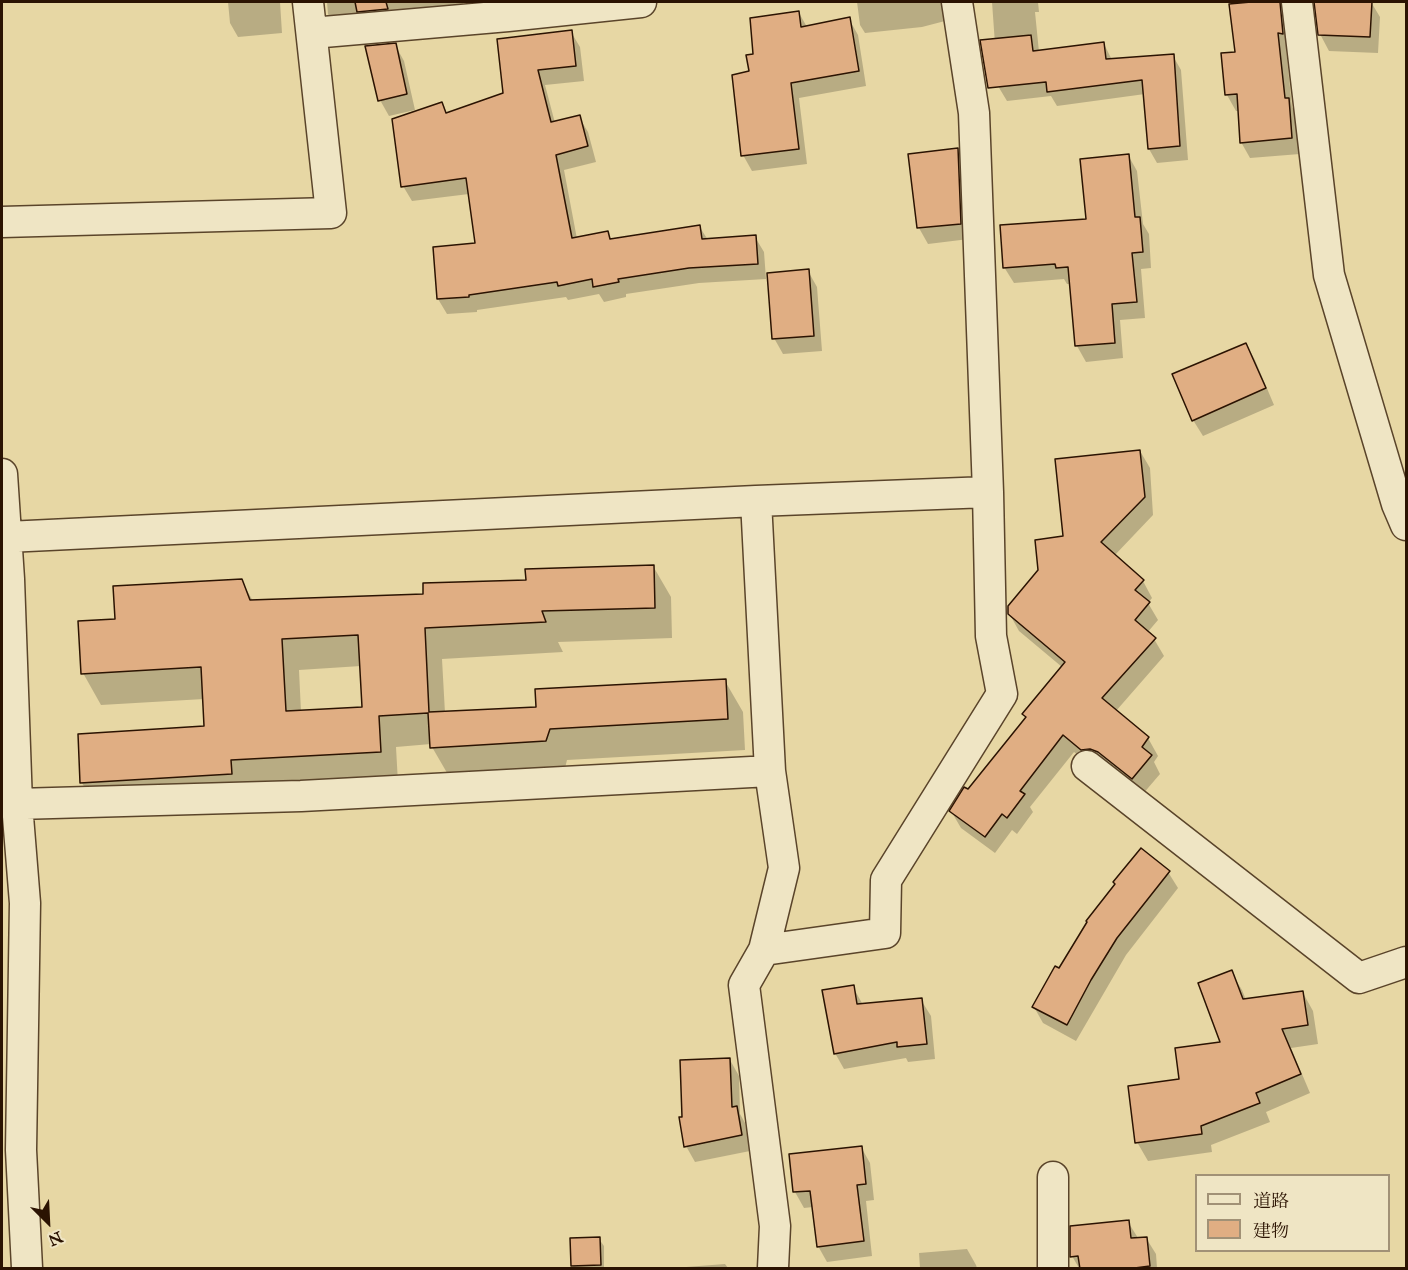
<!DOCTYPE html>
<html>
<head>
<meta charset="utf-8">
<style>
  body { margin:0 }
  #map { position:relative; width:1408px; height:1270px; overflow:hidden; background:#e7d7a4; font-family:"IM FELL Great Primer","Noto Serif JP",serif }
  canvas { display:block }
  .frame { position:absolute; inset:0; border:3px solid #2b1302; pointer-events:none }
  .legend { position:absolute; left:1195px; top:1174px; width:195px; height:78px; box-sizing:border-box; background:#efe5c4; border:2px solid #a19176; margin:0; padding:8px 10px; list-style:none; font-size:18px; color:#2b1302 }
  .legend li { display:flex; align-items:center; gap:12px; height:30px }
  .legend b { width:30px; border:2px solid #a19176 }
  .north { position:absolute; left:18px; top:1192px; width:60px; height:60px; -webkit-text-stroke:4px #efe5c4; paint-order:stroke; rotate:156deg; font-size:16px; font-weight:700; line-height:24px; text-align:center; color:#2b1302 }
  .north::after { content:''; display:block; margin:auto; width:21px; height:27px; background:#2b1302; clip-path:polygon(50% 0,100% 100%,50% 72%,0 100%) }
</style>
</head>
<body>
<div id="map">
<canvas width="1408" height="1270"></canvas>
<div class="frame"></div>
<ul class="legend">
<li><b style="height:8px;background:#efe5c4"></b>道路</li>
<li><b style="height:16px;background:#e0ae83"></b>建物</li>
</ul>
<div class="north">N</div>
</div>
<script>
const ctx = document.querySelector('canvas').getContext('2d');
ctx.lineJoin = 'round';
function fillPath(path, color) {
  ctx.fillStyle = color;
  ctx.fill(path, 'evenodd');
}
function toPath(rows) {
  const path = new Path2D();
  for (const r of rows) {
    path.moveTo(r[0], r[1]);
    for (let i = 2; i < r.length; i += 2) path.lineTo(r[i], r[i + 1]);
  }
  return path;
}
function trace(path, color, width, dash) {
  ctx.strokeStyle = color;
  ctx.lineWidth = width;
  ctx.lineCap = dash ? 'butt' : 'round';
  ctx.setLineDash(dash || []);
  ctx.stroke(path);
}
fillPath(toPath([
  [228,2,280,2,282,33,238,37,230,23],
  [327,2,463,2,465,18,337,29,328,14],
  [857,2,945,2,943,13,945,21,922,27,865,33,860,25],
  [992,2,1038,2,1039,12,1035,12,1039,52,1104,44,1112,60,1173,56,1181,70,1188,160,1157,163,1149,149,1145,94,1057,106,1051,96,1007,101,998,86],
  [1263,2,1281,2,1289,15,1292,49,1286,49,1292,107,1297,116,1300,154,1250,158,1241,142,1239,111,1236,111,1227,95,1222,55,1237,53,1231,6],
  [1315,2,1371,2,1380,17,1378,53,1329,51,1320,34],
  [799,13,807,27,849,19,858,35,866,86,799,98,807,164,752,171,743,155,751,72,754,56],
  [571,32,580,47,584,81,545,85,555,123,579,117,588,132,596,162,564,170,577,239,607,233,611,240,699,226,708,240,755,237,764,252,766,279,699,283,626,294,626,297,604,302,599,294,568,300,566,297,477,310,477,312,447,314,438,299,434,249,477,245,469,194,412,201,403,186,441,104,447,114,505,94],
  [395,45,404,61,415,110,389,116,380,100],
  [957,150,966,166,969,239,928,244,919,228,910,156],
  [1128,155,1137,171,1143,224,1149,234,1151,268,1141,269,1145,318,1120,320,1123,358,1086,362,1077,346,1071,284,1067,284,1064,279,1014,283,1004,267,1088,220],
  [808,271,817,287,822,351,783,354,774,338],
  [1246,344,1255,360,1274,405,1203,436,1193,420],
  [1140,451,1150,468,1153,515,1114,556,1143,581,1152,598,1148,603,1158,620,1147,633,1154,639,1164,656,1116,711,1148,738,1158,756,1154,762,1160,774,1142,795,1092,767,1074,752,1030,807,1033,812,1017,834,1012,830,995,853,961,828,951,811,1027,719,1024,714,1062,667,1019,631,1009,613,1065,537],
  [653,566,671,597,672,638,558,642,563,652,442,659,445,713,537,708,725,681,743,712,745,750,567,760,564,772,450,778,432,747,431,744,396,747,398,783,100,814,82,783,205,728,204,699,101,705,83,673,116,620,241,580,253,601,425,596,527,581],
  [361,666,363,708,301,712,299,670],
  [1168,872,1178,888,1126,955,1076,1041,1043,1023,1034,1007,1060,970],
  [1231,972,1242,990,1246,1000,1303,993,1313,1011,1318,1044,1291,1048,1310,1093,1266,1112,1270,1122,1211,1145,1212,1152,1148,1161,1137,1142,1181,1081,1222,1043],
  [853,987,863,1005,921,1000,931,1016,935,1059,908,1062,906,1058,844,1069,835,1053],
  [730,1060,739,1076,740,1114,745,1123,750,1151,695,1162,686,1146,683,1118],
  [861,1147,870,1163,874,1200,866,1201,872,1256,827,1262,818,1246,813,1207,804,1208,795,1192,791,1155],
  [1128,1222,1138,1238,1146,1238,1156,1254,1157,1268,1079,1268,1072,1256],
  [599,1239,604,1246,604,1268,574,1268,573,1266],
  [967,1249,976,1265,977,1268,920,1268,919,1253],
  [725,1264,728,1268,673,1268]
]), '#0003');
const building = toPath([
  [355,2,386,2,388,9,357,12,355,2],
  [1251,2,1280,2,1283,34,1278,33,1285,98,1289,98,1292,138,1240,143,1237,94,1225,95,1221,53,1235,52,1229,4,1251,2],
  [1314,2,1372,2,1370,37,1318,35,1314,2],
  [799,11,801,27,850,17,859,71,791,83,799,149,741,156,732,75,749,71,746,55,753,54,750,18,799,11],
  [572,30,576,66,538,70,551,122,580,115,588,146,556,155,572,238,608,231,610,239,700,225,702,239,756,235,758,264,689,268,618,279,619,282,593,287,592,279,558,286,557,282,469,295,469,297,437,299,433,247,475,243,466,178,401,187,392,119,442,102,446,113,503,93,497,39,572,30],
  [1031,35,1033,51,1104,42,1106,59,1174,54,1180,146,1148,149,1142,80,1047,92,1046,82,988,88,980,40,1031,35],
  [396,43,407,94,378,101,365,46,396,43],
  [958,148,961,224,917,228,908,154,958,148],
  [1129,154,1135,217,1140,217,1143,252,1132,253,1137,302,1112,304,1115,343,1075,346,1068,267,1056,268,1055,264,1003,268,1000,225,1086,219,1080,159,1129,154],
  [809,269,814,336,772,339,767,273,809,269],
  [1246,343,1266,388,1192,421,1172,374,1246,343],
  [1140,450,1145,497,1101,542,1144,580,1135,590,1150,602,1135,620,1156,638,1102,698,1149,737,1142,747,1152,755,1132,779,1098,752,1090,749,1081,750,1063,735,1020,791,1025,794,1007,818,1002,814,985,837,949,811,964,787,968,789,1026,717,1022,714,1065,662,1008,614,1008,606,1038,570,1035,540,1063,536,1055,459,1140,450],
  [654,565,655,608,542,611,546,622,425,628,429,712,536,707,535,689,726,679,728,719,550,729,546,741,430,748,428,713,379,716,381,752,231,760,232,774,80,783,78,734,204,726,201,667,81,674,78,621,115,619,113,586,242,579,250,600,423,594,423,583,526,580,525,569,654,565],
  [358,635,362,707,286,711,282,639,358,635],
  [1141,848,1170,871,1117,938,1091,980,1067,1025,1032,1007,1055,966,1059,968,1087,922,1086,921,1115,884,1113,882,1141,848],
  [1232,970,1243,999,1303,991,1308,1025,1282,1029,1301,1074,1256,1093,1260,1103,1201,1126,1202,1134,1135,1143,1128,1086,1179,1079,1175,1048,1220,1042,1198,983,1232,970],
  [854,985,857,1004,922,998,927,1044,897,1047,897,1042,834,1054,822,990,854,985],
  [730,1058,732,1107,737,1106,742,1135,684,1147,679,1117,682,1117,680,1060,730,1058],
  [862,1146,866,1184,857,1185,864,1241,817,1247,810,1191,793,1192,789,1154,862,1146],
  [1129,1220,1131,1238,1147,1237,1150,1266,1127,1269,1080,1269,1078,1256,1070,1257,1070,1226,1129,1220],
  [600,1237,601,1265,571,1266,570,1238,600,1237]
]);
fillPath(building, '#e0ae83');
trace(building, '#2b1302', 1.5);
const street = toPath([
  [1297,2,1329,275,1397,504,1406,525],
  [312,33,508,16,641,2],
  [2,222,331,213,308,2],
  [2,474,9,579,17,804,25,903,21,1150,27,1268],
  [756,501,988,492],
  [7,537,756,501,770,771,784,868,764,950,744,985,775,1226,773,1268],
  [1087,766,1359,978,1406,962],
  [17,804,301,796,770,771],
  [764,950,885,933,886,880,1002,694,991,636,988,492,974,113,957,2],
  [1053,1177,1053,1268]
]);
trace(street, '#5a442a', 33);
trace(street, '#efe5c4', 30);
</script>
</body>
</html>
